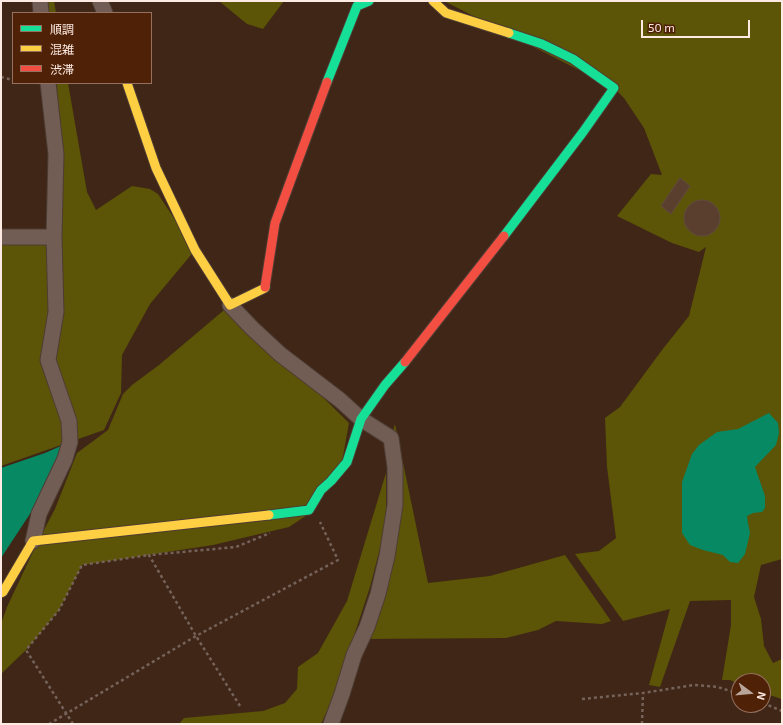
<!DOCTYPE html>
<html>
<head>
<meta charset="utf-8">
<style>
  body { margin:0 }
  #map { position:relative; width:783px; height:725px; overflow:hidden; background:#3f2617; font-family:"Exo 2","Noto Sans JP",sans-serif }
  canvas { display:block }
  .frame { position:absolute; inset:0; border:2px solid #fdeae2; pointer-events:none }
  .legend { position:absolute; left:12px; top:12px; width:140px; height:72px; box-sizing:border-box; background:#4f2107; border:1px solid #95715f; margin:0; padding:5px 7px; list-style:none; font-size:12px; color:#fdeae2 }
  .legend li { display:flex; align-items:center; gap:8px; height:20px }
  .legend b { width:20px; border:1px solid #95715f }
  .north { position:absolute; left:731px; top:673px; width:40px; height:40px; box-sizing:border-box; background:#4f2107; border:1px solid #95715f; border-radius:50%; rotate:106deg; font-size:11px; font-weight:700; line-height:16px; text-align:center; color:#fdeae2 }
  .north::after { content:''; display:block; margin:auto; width:14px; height:18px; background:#baa59b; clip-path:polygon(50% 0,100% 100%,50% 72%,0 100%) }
  .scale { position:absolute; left:641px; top:20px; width:109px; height:18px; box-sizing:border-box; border:2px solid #fdeae2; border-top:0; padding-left:5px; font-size:12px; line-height:14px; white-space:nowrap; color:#fdeae2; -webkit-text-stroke:3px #4f2107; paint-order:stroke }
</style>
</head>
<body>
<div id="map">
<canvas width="783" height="725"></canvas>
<div class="frame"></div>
<ul class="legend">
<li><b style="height:5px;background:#16e098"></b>順調</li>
<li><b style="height:5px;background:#ffcf43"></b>混雑</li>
<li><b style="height:5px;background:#f24e42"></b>渋滞</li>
</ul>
<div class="north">N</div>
<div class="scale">50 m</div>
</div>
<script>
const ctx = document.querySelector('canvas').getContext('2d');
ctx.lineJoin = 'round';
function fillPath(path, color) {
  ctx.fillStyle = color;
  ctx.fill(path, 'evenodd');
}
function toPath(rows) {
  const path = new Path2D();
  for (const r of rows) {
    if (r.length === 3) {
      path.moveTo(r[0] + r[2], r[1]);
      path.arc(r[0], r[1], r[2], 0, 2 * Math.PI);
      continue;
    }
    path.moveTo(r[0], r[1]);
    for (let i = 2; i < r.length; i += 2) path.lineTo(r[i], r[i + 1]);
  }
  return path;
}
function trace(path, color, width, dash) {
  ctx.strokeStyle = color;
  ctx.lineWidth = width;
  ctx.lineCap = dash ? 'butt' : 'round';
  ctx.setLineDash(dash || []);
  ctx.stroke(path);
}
fillPath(toPath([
  [40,1,54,1,56,13,42,13],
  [219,1,284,1,263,29,247,24],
  [444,1,782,1,782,559,761,565,754,597,761,619,764,646,773,663,782,659,782,699,763,693,763,681,739,681,739,684,730,680,722,680,731,625,731,600,690,601,660,687,649,685,670,609,623,621,575,554,599,551,616,538,607,467,605,418,620,407,662,350,689,316,706,247,699,252,672,243,617,216,651,174,662,175,644,128,624,98,614,88],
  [57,83,68,83,87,192,96,210,132,186,150,189,158,194,195,250,150,304,122,355,121,393,104,430,1,466,1,238,60,239],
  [230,305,349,423,342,462,310,513,289,527,213,545,82,565,59,610,26,650,1,674,1,624,7,607,38,541,55,509,77,453,108,430,123,394,132,385,159,365],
  [395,424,428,583,490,576,565,555,611,621,602,624,556,621,538,630,506,638,361,639,396,541,391,438],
  [386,473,386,525,370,587,351,645,332,700,321,724,179,724,184,718,263,711,285,703,297,689,298,667,318,653,347,601]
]), '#5c5406');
fillPath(toPath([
  [769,413,778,423,779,433,776,445,755,467,765,496,765,508,762,512,753,513,747,516,748,523,750,533,745,554,738,563,730,562,723,555,703,550,690,545,682,533,682,482,692,454,699,445,717,432,738,429],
  [70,442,62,465,1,558,1,468,45,453]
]), '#078964');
const building = toPath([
  [680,178,690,186,671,214,661,206,680,178],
  [702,218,18]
]);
fillPath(building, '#5a3f2f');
trace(building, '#614b40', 1);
const street = toPath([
  [40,1,41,13],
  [100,1,105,13],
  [1,237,54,237],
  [230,305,252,328,280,354,340,400,361,419,391,438,395,467,395,505,387,556,378,594,367,627,354,655,342,694,331,724],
  [33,541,39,514,65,459,70,442,69,421,48,360,56,312,54,237,56,154,48,83]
]);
const fast = toPath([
  [327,82,357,6,369,1],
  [504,236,583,132,614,88,573,59,542,44,509,33],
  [269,515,309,510,321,490,331,481,347,462,361,419,385,385,405,362]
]);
const slow = toPath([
  [433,1,446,13,509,33],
  [127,83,156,168,195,250,230,305,265,288,265,287],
  [1,593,3,592,33,541,269,515]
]);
const jam = toPath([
  [265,287,275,223,327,82],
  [405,362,504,236]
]);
trace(street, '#4e3d34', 17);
trace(fast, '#4e3d34', 11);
trace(slow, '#4e3d34', 11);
trace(jam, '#4e3d34', 11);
trace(toPath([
  [1,77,13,80],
  [582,699,643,693,694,685,718,687,739,694],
  [763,703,782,711],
  [240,706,196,636,149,555,236,547,270,533],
  [49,724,196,636,338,560,320,522],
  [73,724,26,650,59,610,82,565,149,555],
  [642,724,643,693]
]), '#756259', 2.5, [3, 3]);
trace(street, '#715d53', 15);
trace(fast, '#16e098', 9);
trace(slow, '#ffcf43', 9);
trace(jam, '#f24e42', 9);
</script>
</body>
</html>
